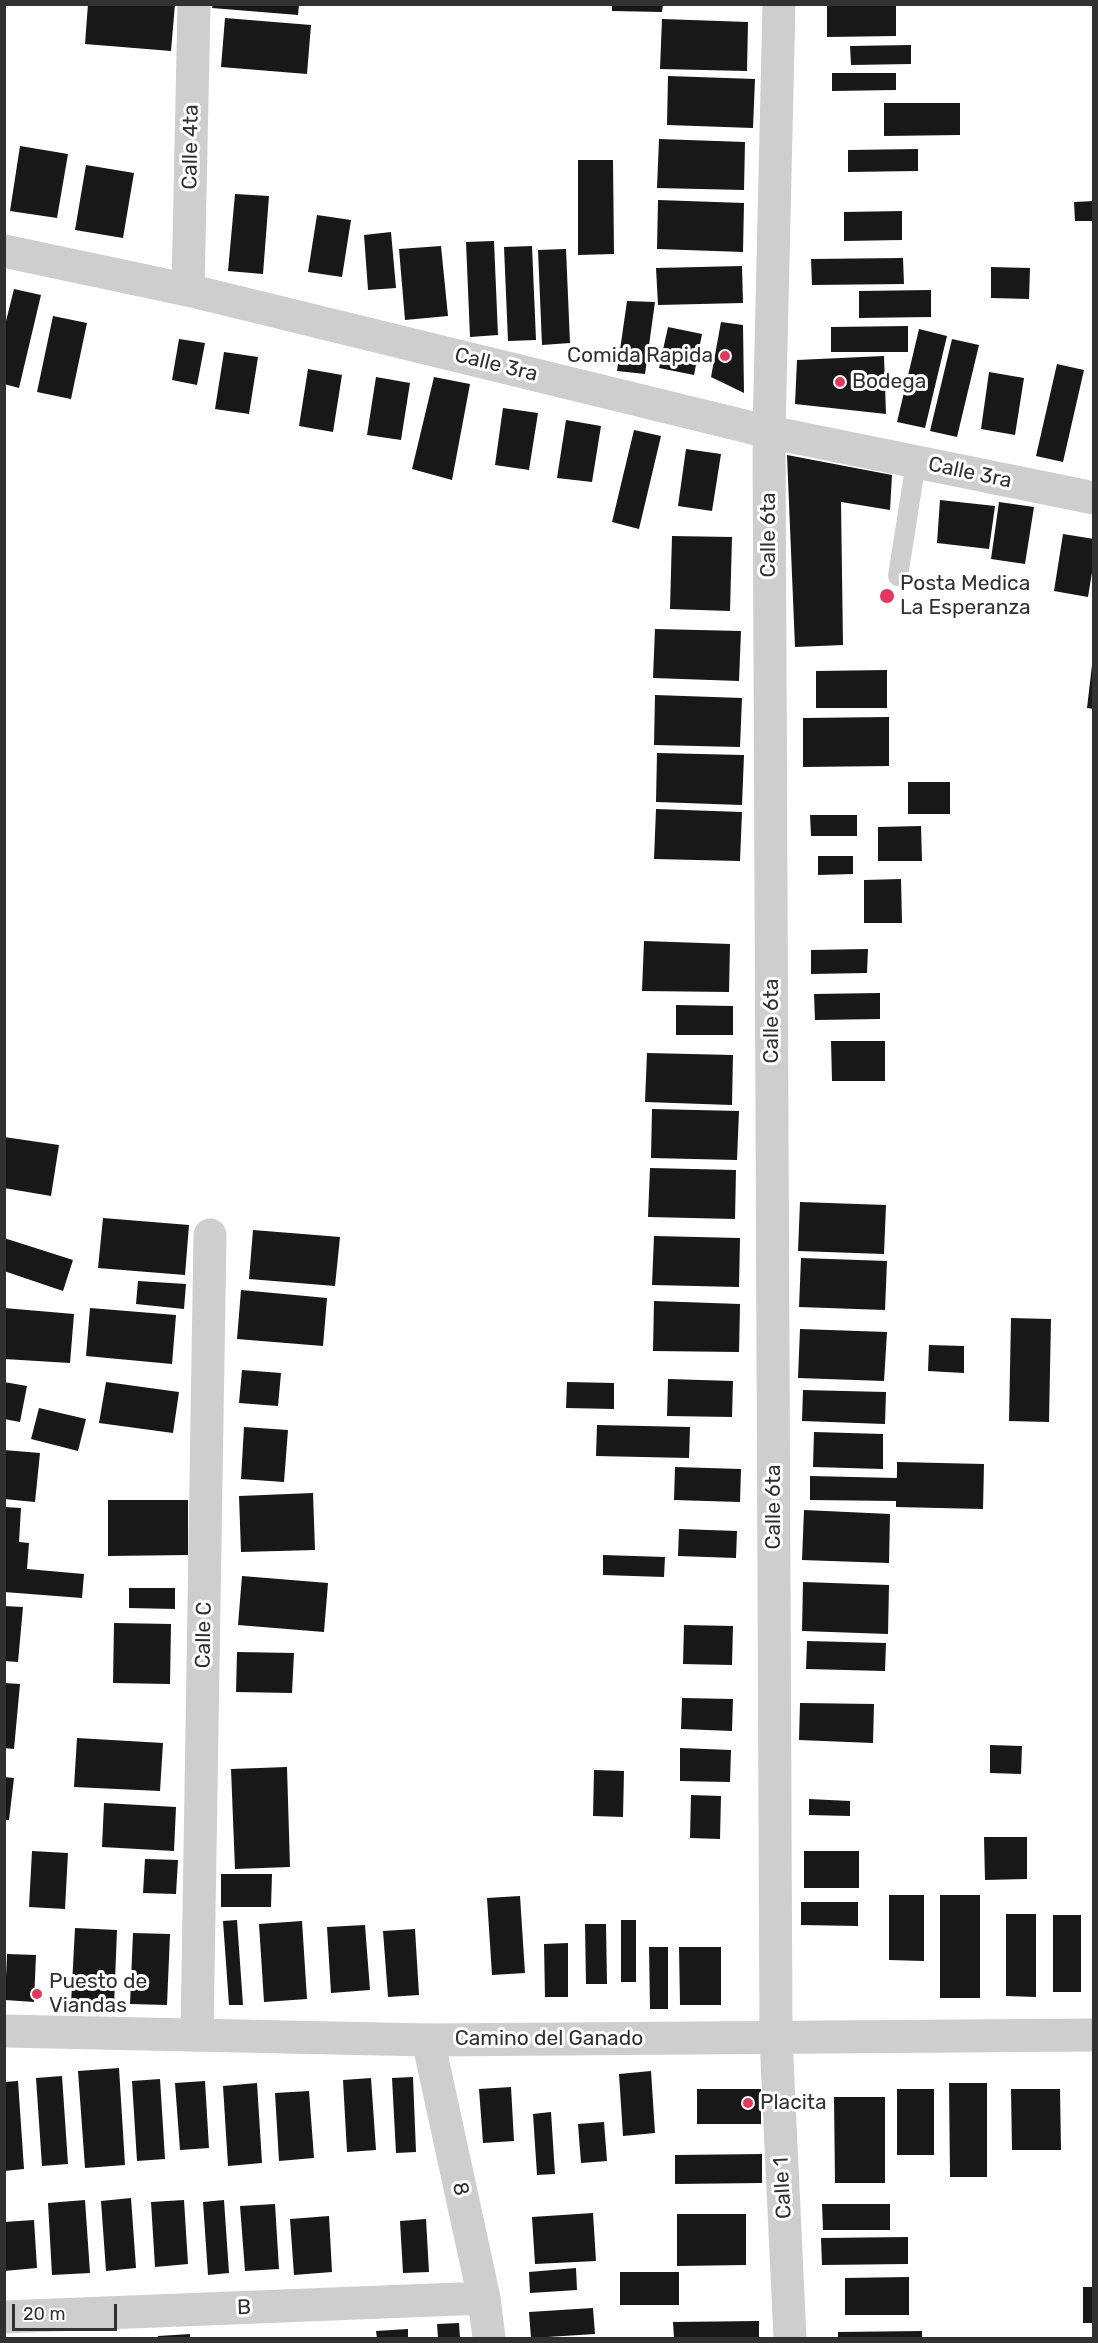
<!DOCTYPE html>
<html>
<head>
<meta charset="utf-8">
<style>
  body { margin:0 }
  #map { position:relative; width:1098px; height:2343px; overflow:hidden; background:#fff; font-family:Rubik,sans-serif }
  canvas { display:block }
  .frame { position:absolute; inset:0; border:6px solid #313131; pointer-events:none }
  .scale { position:absolute; left:12px; top:2304px; width:105px; height:27px; box-sizing:border-box; border:3px solid #313131; border-top:0; padding-left:8px; font-size:18px; line-height:21px; white-space:nowrap; color:#313131; -webkit-text-stroke:4px #fff; paint-order:stroke }
</style>
</head>
<body>
<div id="map">
<canvas width="1098" height="2343"></canvas>
<div class="frame"></div>
<div class="scale">20 m</div>
</div>
<script>
const ctx = document.querySelector('canvas').getContext('2d');
ctx.lineJoin = 'round';
function fillPath(path, color) {
  ctx.fillStyle = color;
  ctx.fill(path, 'evenodd');
}
function toPath(rows) {
  const path = new Path2D();
  for (const r of rows) {
    path.moveTo(r[0], r[1]);
    for (let i = 2; i < r.length; i += 2) path.lineTo(r[i], r[i + 1]);
  }
  return path;
}
function trace(path, color, width, dash) {
  ctx.strokeStyle = color;
  ctx.lineWidth = width;
  ctx.lineCap = dash ? 'butt' : 'round';
  ctx.setLineDash(dash || []);
  ctx.stroke(path);
}
function label(font, color, halo, rows, align = 'center') {
  ctx.font = font + ' Rubik,sans-serif';
  ctx.lineWidth = 6;
  ctx.setLineDash([]);
  ctx.textBaseline = 'middle';
  ctx.strokeStyle = halo;
  ctx.fillStyle = color;
  for (const [text, x, y, turn = 0] of rows) {
    ctx.save();
    ctx.translate(x, y);
    ctx.rotate((+turn || 0) * Math.PI / 180);
    ctx.textAlign = isNaN(turn) ? turn : align;
    if (halo) ctx.strokeText(text, 0, 0);
    ctx.fillText(text, 0, 0);
    ctx.restore();
  }
}
fillPath(toPath([
  [88,4,175,4,171,51,85,44],
  [213,4,299,4,298,15,212,8],
  [612,4,663,4,662,12,612,11],
  [827,4,896,4,896,36,827,37],
  [225,18,311,25,307,74,221,67],
  [662,19,748,22,747,71,660,69],
  [911,45,911,64,851,65,850,46],
  [832,73,896,73,896,90,832,91],
  [668,76,755,79,753,128,667,125],
  [884,103,960,103,960,135,884,136],
  [659,139,745,142,744,190,657,188],
  [20,146,68,154,57,218,10,211],
  [918,149,918,171,848,172,848,150],
  [578,160,613,160,614,254,578,255],
  [86,165,134,173,123,238,75,230],
  [235,194,269,196,263,274,228,271],
  [658,200,744,203,743,252,657,249],
  [1094,201,1094,221,1075,221,1074,202],
  [902,211,902,240,844,241,844,212],
  [317,215,351,220,342,277,308,272],
  [391,232,396,288,368,290,364,235],
  [494,241,498,335,470,337,466,242],
  [441,246,448,316,405,320,399,249],
  [532,246,536,340,508,341,504,247],
  [566,249,570,343,542,345,538,250],
  [903,258,904,284,812,285,811,259],
  [742,266,743,303,658,305,656,268],
  [991,267,1030,268,1029,299,991,298],
  [14,289,41,295,19,388,4,384,4,329],
  [931,290,931,317,859,318,859,291],
  [627,301,655,302,645,374,617,371],
  [53,316,87,323,71,399,37,392],
  [721,322,743,325,744,393,711,377],
  [908,326,908,352,831,352,831,327],
  [668,327,702,334,694,375,659,368],
  [919,329,947,336,925,428,897,422],
  [179,339,205,343,197,385,172,380],
  [952,339,979,345,957,437,930,431],
  [224,352,258,357,249,414,215,409],
  [884,356,886,414,795,404,797,360],
  [1057,364,1084,370,1063,462,1036,456],
  [308,369,342,375,333,432,299,426],
  [989,372,1024,378,1015,435,981,429],
  [376,377,410,383,401,440,367,435],
  [434,377,470,384,452,480,412,469],
  [503,408,538,413,529,470,495,465],
  [566,420,601,426,592,482,557,478],
  [634,430,661,436,639,529,612,522],
  [686,449,721,454,712,511,678,506],
  [787,455,892,475,890,510,841,502,843,645,795,647],
  [940,500,995,506,989,549,937,543],
  [999,502,1034,507,1025,564,991,559],
  [1063,534,1094,539,1094,560,1088,597,1054,591],
  [672,536,732,537,730,611,670,609],
  [655,629,741,631,739,681,653,678],
  [1092,665,1094,665,1094,709,1087,708],
  [887,670,887,708,816,708,816,671],
  [655,695,742,698,740,747,654,745],
  [889,717,889,766,803,767,803,718],
  [657,753,744,755,742,805,656,802],
  [908,782,950,782,950,814,908,814],
  [656,809,742,812,740,861,654,859],
  [810,815,857,815,857,836,811,836],
  [921,826,922,861,878,861,878,827],
  [818,856,853,856,853,874,818,875],
  [901,879,902,923,864,923,864,880],
  [644,941,730,944,729,992,642,991],
  [868,949,867,973,811,974,811,950],
  [880,993,880,1019,815,1020,814,994],
  [676,1005,733,1006,733,1035,676,1035],
  [831,1041,885,1041,885,1081,832,1081],
  [647,1053,733,1055,732,1105,645,1102],
  [652,1109,739,1111,737,1160,651,1158],
  [4,1137,59,1145,51,1196,4,1188],
  [650,1168,736,1170,735,1219,648,1217],
  [800,1202,886,1205,884,1254,798,1251],
  [103,1218,189,1225,185,1275,98,1268],
  [253,1230,340,1237,335,1286,249,1279],
  [654,1236,740,1238,739,1287,652,1285],
  [4,1238,73,1260,63,1291,4,1271],
  [801,1258,887,1261,885,1310,799,1307],
  [138,1281,186,1284,184,1309,136,1304],
  [241,1290,327,1298,323,1346,237,1339],
  [654,1301,740,1304,739,1352,653,1351],
  [4,1308,74,1314,70,1363,4,1359],
  [90,1308,176,1315,172,1364,86,1356],
  [1011,1318,1051,1319,1049,1422,1009,1421],
  [800,1329,887,1332,884,1381,798,1378],
  [929,1345,964,1346,964,1373,928,1371],
  [242,1370,281,1373,278,1406,239,1403],
  [668,1379,733,1381,732,1417,667,1416],
  [4,1382,27,1386,20,1422,4,1419],
  [106,1382,179,1392,173,1433,99,1423],
  [567,1382,614,1383,614,1409,566,1408],
  [803,1390,886,1392,885,1424,802,1421],
  [39,1408,86,1419,78,1451,31,1439],
  [597,1425,690,1427,689,1458,596,1456],
  [244,1427,288,1430,284,1482,241,1479],
  [814,1432,883,1434,883,1469,813,1467],
  [4,1450,40,1453,35,1502,4,1499],
  [897,1462,984,1464,983,1509,896,1507,896,1501,810,1500,810,1476,897,1478],
  [675,1467,741,1469,740,1502,674,1500],
  [313,1493,315,1550,241,1552,239,1496],
  [108,1500,188,1500,188,1555,108,1556],
  [4,1507,21,1508,19,1542,29,1543,27,1569,84,1574,82,1598,4,1592],
  [804,1510,890,1514,889,1563,802,1560],
  [679,1529,737,1531,736,1558,678,1556],
  [603,1555,665,1557,664,1577,603,1575],
  [242,1576,328,1583,324,1632,238,1625],
  [803,1582,889,1585,888,1634,802,1631],
  [129,1588,175,1588,175,1609,129,1608],
  [4,1606,23,1607,18,1662,4,1661],
  [114,1623,171,1624,170,1684,113,1683],
  [684,1625,733,1626,732,1665,683,1664],
  [807,1641,886,1643,885,1671,806,1669],
  [237,1652,294,1653,292,1693,236,1692],
  [4,1683,20,1684,14,1749,4,1748],
  [682,1698,733,1699,732,1731,681,1729],
  [800,1703,874,1704,873,1743,799,1740],
  [77,1738,163,1743,160,1791,74,1787],
  [990,1745,1022,1746,1021,1774,990,1773],
  [680,1748,731,1750,730,1782,680,1781],
  [287,1767,290,1867,235,1869,231,1769],
  [594,1770,624,1771,623,1817,593,1816],
  [4,1777,14,1778,9,1820,4,1820],
  [691,1795,721,1796,720,1839,690,1838],
  [809,1799,850,1801,850,1816,809,1815],
  [104,1803,176,1807,174,1851,102,1847],
  [984,1837,1027,1837,1027,1879,985,1880],
  [32,1851,68,1853,65,1909,29,1907],
  [804,1851,859,1851,859,1888,804,1888],
  [145,1859,178,1860,176,1894,143,1893],
  [221,1874,272,1874,271,1907,221,1907],
  [889,1895,924,1895,924,1961,889,1960],
  [940,1895,980,1895,980,1998,940,1998],
  [520,1896,525,1973,492,1975,487,1898],
  [801,1902,858,1902,858,1926,801,1925],
  [1006,1914,1036,1914,1036,1997,1006,1996],
  [1053,1915,1081,1915,1081,1992,1053,1992],
  [237,1920,243,2005,229,2005,223,1921],
  [621,1920,636,1920,636,1982,621,1982],
  [302,1921,307,1999,264,2002,259,1924],
  [585,1924,606,1924,607,1984,586,1984],
  [365,1925,370,1990,331,1993,327,1927],
  [75,1928,117,1930,114,2006,71,2004],
  [415,1929,419,1995,388,1997,383,1931],
  [133,1933,170,1934,167,2005,130,2004],
  [568,1943,568,1997,545,1997,544,1944],
  [649,1947,668,1947,668,2009,650,2009],
  [679,1947,721,1947,721,2005,680,2005],
  [7,1954,36,1955,34,2002,5,2000],
  [119,2068,125,2165,85,2168,78,2071],
  [651,2071,655,2133,623,2136,619,2074],
  [62,2076,68,2164,42,2166,36,2078],
  [413,2077,416,2152,396,2153,392,2078],
  [371,2078,376,2150,347,2152,343,2080],
  [160,2079,165,2159,137,2161,132,2081],
  [18,2081,24,2169,4,2171,4,2082],
  [205,2081,209,2148,180,2150,175,2083],
  [257,2083,262,2163,228,2166,223,2086],
  [949,2083,987,2083,987,2177,950,2177],
  [511,2087,514,2141,483,2143,479,2089],
  [697,2089,761,2089,761,2124,697,2124],
  [897,2089,934,2089,934,2155,897,2155],
  [1011,2089,1060,2089,1061,2150,1012,2150],
  [309,2091,314,2158,279,2161,275,2093],
  [834,2097,885,2097,885,2183,835,2183],
  [551,2112,555,2174,537,2175,533,2114],
  [604,2122,607,2161,581,2163,578,2124],
  [762,2154,762,2183,675,2184,675,2155],
  [131,2198,136,2268,106,2271,101,2201],
  [85,2200,90,2273,52,2275,48,2203],
  [184,2200,188,2264,155,2267,151,2202],
  [224,2200,229,2273,208,2275,203,2202],
  [275,2204,279,2269,245,2271,240,2206],
  [822,2204,890,2204,890,2230,823,2230],
  [593,2213,596,2261,535,2264,532,2217],
  [677,2214,746,2214,746,2265,677,2266],
  [329,2216,332,2272,294,2275,290,2219],
  [426,2219,429,2272,403,2273,400,2221],
  [34,2220,37,2268,4,2271,4,2222],
  [908,2237,908,2264,822,2265,821,2238],
  [576,2268,577,2290,530,2293,529,2272],
  [620,2272,679,2272,679,2305,620,2305],
  [909,2277,909,2315,845,2315,845,2278],
  [1083,2287,1094,2287,1094,2323,1083,2323],
  [593,2308,595,2334,531,2338,529,2312],
  [759,2321,759,2338,674,2338,673,2322],
  [459,2323,460,2338,438,2338,437,2324],
  [408,2329,408,2338,377,2338,376,2331],
  [922,2331,922,2338,838,2338,838,2332],
  [190,2334,190,2338,158,2338,158,2336]
]), '#181818');
trace(toPath([
  [898,576,916,462]
]), '#cecece', 20);
trace(toPath([
  [779,4,769,432,776,2038,790,2338],
  [188,290,194,4],
  [197,2035,210,1235],
  [428,2040,484,2298,489,2338],
  [4,2317,484,2298]
]), '#cecece', 33);
trace(toPath([
  [4,251,188,290,769,432,1094,498],
  [4,2031,428,2040,1094,2035]
]), '#cecece', 33);
for (const [x, y, r, color] of [
  [725,356,6,"#e5375d"],
  [840,382,6,"#e5375d"],
  [887,596,8,"#e5375d"],
  [37,1994,6,"#e5375d"],
  [748,2103,6,"#e5375d"]
]) {
  const dot = new Path2D();
  dot.arc(x, y, r, 0, 2 * Math.PI);
  ctx.fillStyle = color;
  ctx.fill(dot);
  trace(dot, '#fff', 2);
}
label('21px', '#313131', '#fff', [
  ["Calle 4ta",191,147,-89],
  ["Calle 3ra",496,365,14],
  ["Calle 3ra",970,473,12],
  ["Calle 6ta",769,535,-90],
  ["Calle 6ta",772,1021,-90],
  ["Calle 6ta",774,1507,-90],
  ["Calle C",204,1635,-89],
  ["Camino del Ganado",549,2039],
  ["Calle 1",783,2188,-93],
  ["8",460,2189,78],
  ["B",244,2308,-2]
]);
label('21px', '#313131', '#fff', [
  ["Comida Rapida",713,356,"right"],
  ["Bodega",852,382],
  ["Posta Medica",900,584],
  ["La Esperanza",900,608],
  ["Puesto de",49,1982],
  ["Viandas",49,2006],
  ["Placita",760,2103]
], 'left');
</script>
</body>
</html>
